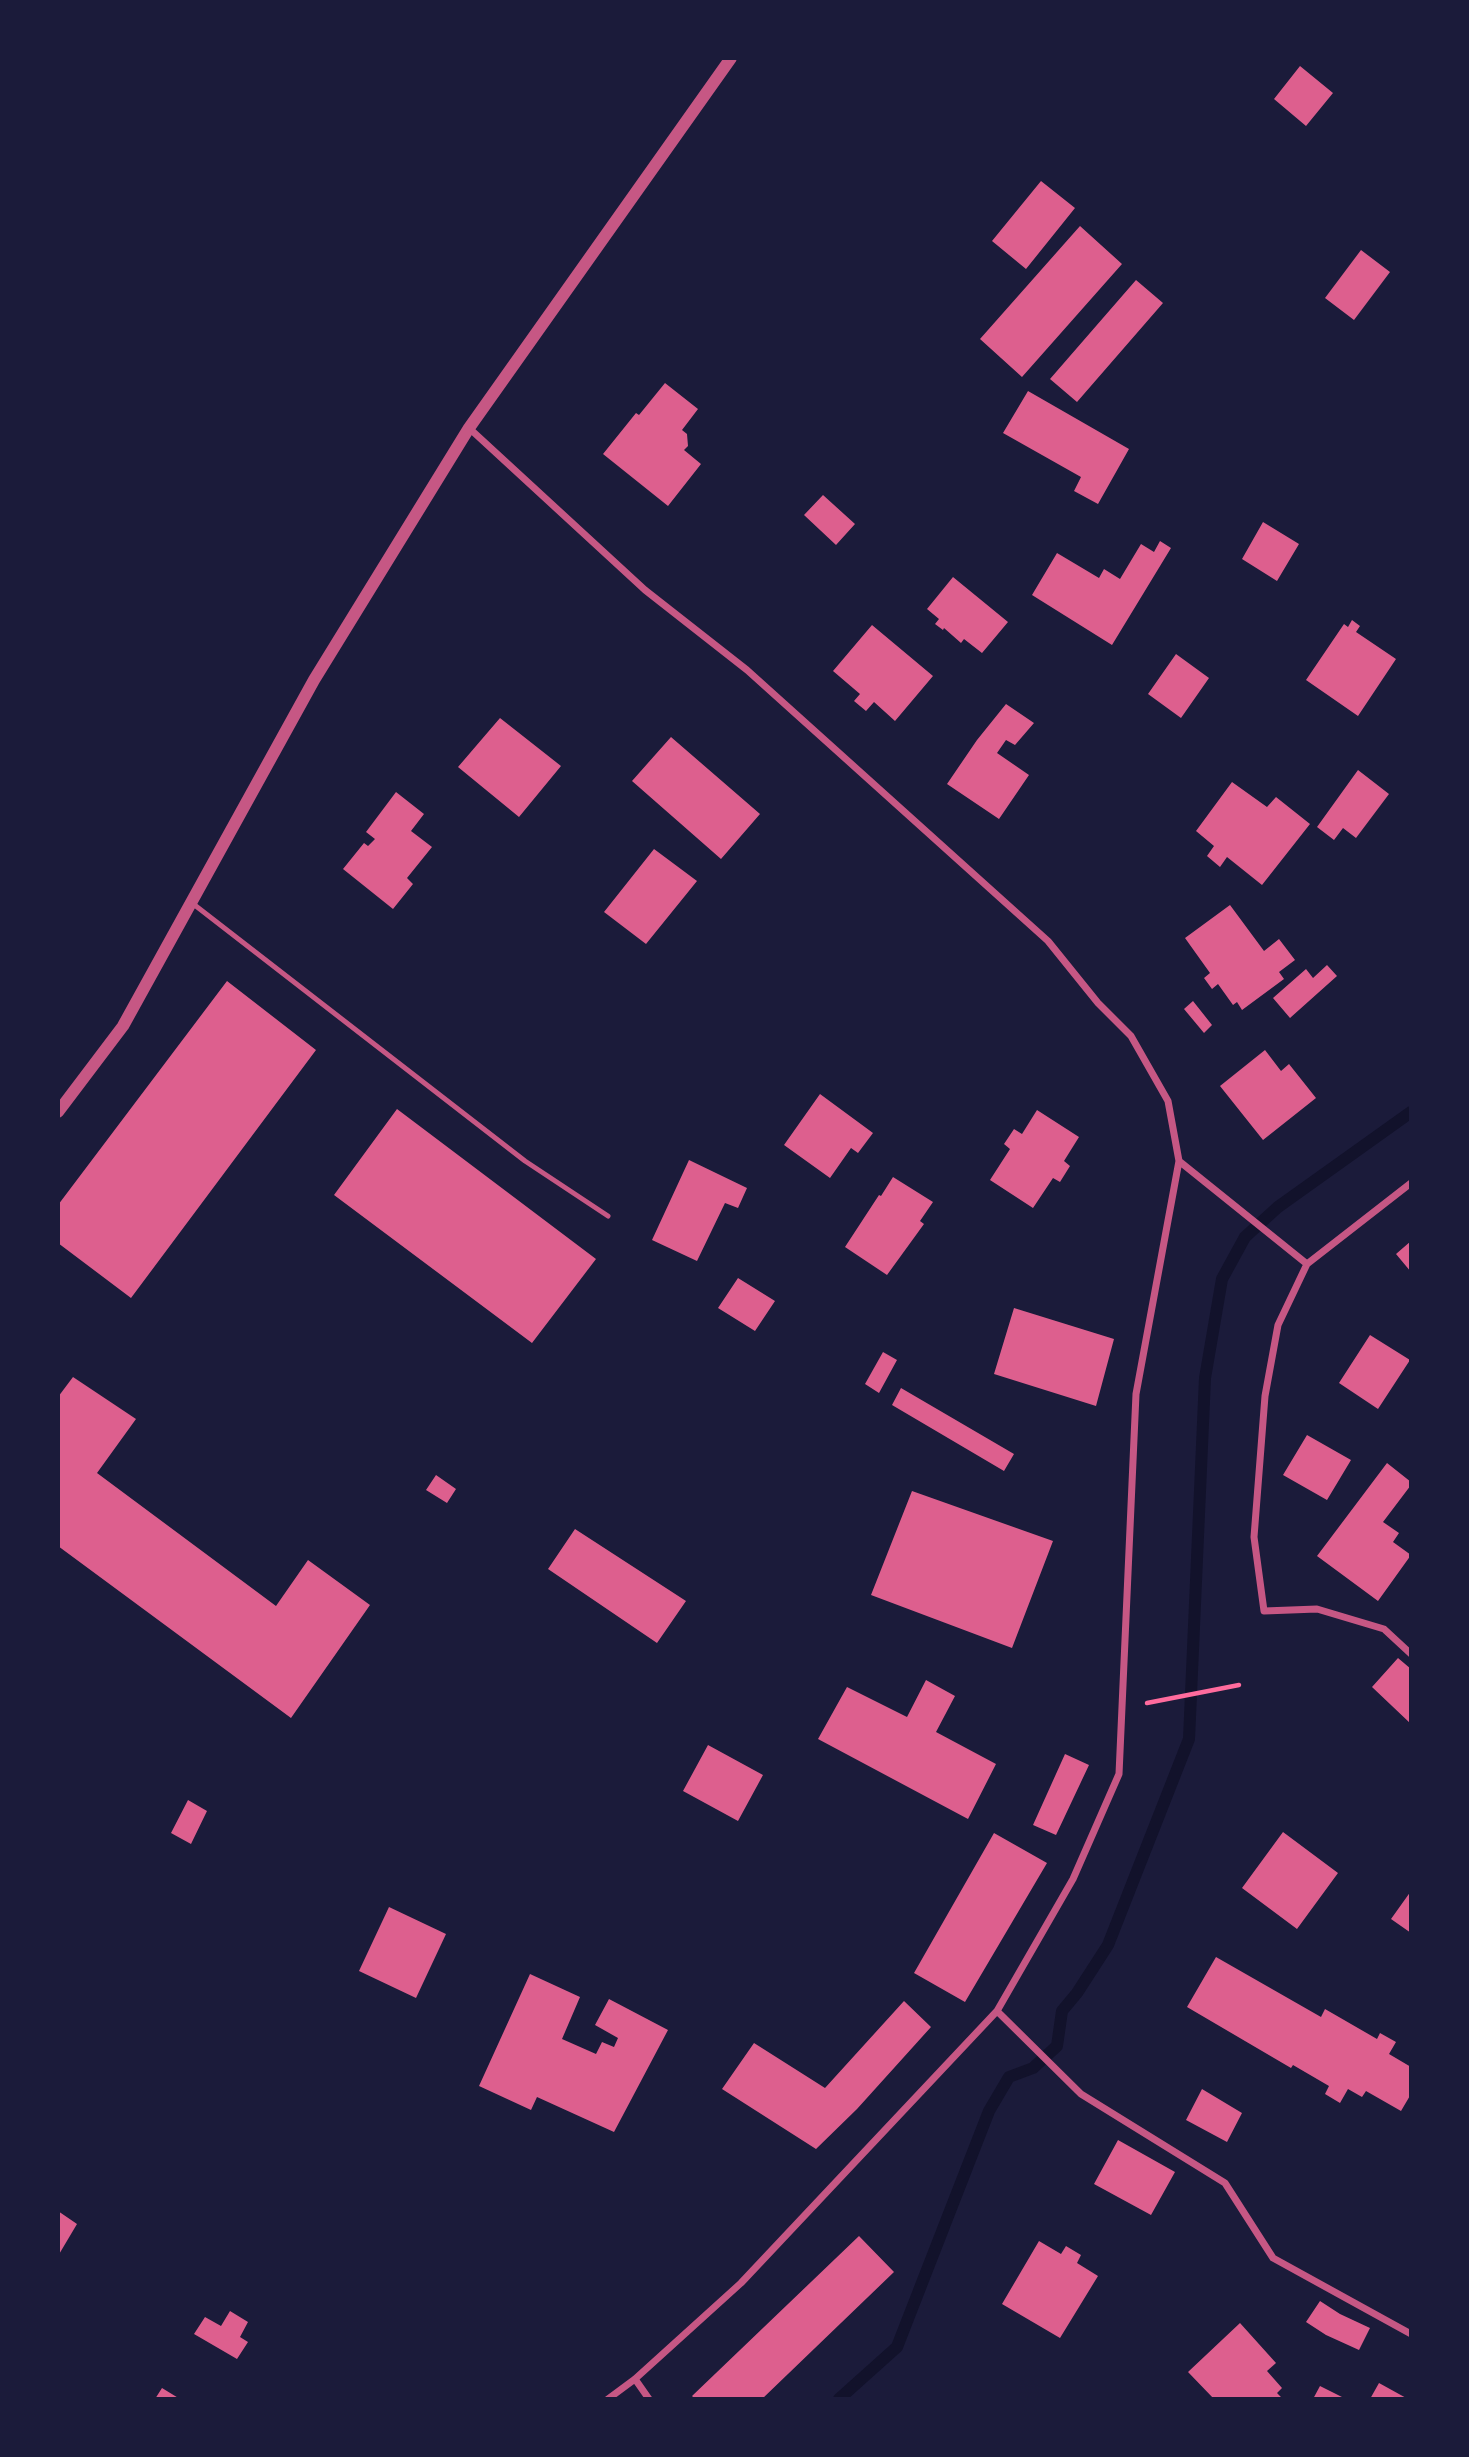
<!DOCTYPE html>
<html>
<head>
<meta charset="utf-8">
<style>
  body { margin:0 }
  #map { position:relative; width:1469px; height:2457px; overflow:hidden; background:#1b1b3a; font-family:Signika,sans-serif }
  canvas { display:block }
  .frame { position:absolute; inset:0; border:60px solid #1b1b3a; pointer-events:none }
</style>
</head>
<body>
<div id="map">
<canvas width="1469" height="2457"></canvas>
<div class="frame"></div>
</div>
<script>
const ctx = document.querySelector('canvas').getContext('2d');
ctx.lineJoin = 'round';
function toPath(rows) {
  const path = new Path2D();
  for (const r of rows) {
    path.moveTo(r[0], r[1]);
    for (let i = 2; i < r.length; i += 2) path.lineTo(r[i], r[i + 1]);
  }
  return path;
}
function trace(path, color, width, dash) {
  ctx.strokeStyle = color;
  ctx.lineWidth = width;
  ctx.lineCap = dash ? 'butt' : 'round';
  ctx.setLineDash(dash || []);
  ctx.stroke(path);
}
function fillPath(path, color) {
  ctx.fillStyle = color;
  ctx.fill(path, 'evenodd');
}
trace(toPath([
  [839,2399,897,2347,989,2111,1009,2077,1033,2068,1057,2046,1062,2011,1077,1993,1108,1945,1189,1739,1205,1378,1222,1279,1245,1237,1278,1207,1411,1112]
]), '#12122b', 12);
fillPath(toPath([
  [1300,66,1333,93,1306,126,1274,99],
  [1041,181,1075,208,1026,269,992,241],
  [1080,226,1122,264,1022,377,980,339],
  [1361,250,1390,272,1354,320,1325,298],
  [1136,280,1163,303,1077,402,1050,379],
  [665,383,698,409,682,430,687,434,688,446,684,450,701,464,668,506,603,454,636,413,639,415],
  [1028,391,1129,449,1098,504,1074,491,1081,477,1003,433],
  [823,495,855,524,836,545,804,515],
  [1263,522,1299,544,1277,581,1242,559],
  [1160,541,1171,548,1112,645,1032,595,1057,553,1099,578,1104,569,1120,579,1141,544,1154,552],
  [953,577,1008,622,982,653,964,639,961,643,944,628,943,630,935,624,939,619,927,609],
  [1352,620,1360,626,1356,632,1396,659,1358,716,1306,680,1344,624,1348,627],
  [872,625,933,676,895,721,874,702,866,711,854,701,860,694,833,671],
  [1176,654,1209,678,1181,718,1148,694],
  [1006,704,1034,723,1015,745,1006,740,997,753,1029,775,999,819,947,784,977,740],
  [500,718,561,766,519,817,458,767],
  [671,737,760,814,721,859,632,781],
  [1358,770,1389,794,1356,838,1343,828,1334,840,1317,827],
  [1232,782,1267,807,1276,797,1310,824,1262,885,1227,857,1220,867,1207,856,1214,846,1196,831],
  [396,792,424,814,411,831,432,847,407,878,413,884,393,909,343,869,364,843,368,846,375,839,366,832],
  [654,849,697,881,646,944,604,912],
  [1230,905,1264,951,1279,939,1295,960,1279,972,1284,979,1242,1010,1237,1002,1233,1005,1218,984,1212,989,1204,978,1210,973,1185,938],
  [1327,965,1337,976,1290,1018,1273,998,1306,969,1313,978],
  [227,981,316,1050,131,1298,58,1243,58,1205],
  [1193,1001,1212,1025,1204,1033,1184,1009],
  [1265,1050,1281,1071,1289,1064,1316,1098,1263,1140,1220,1086],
  [820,1094,873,1133,858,1153,851,1148,830,1178,784,1145],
  [397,1109,596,1259,532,1343,334,1195],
  [1037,1110,1079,1137,1064,1161,1070,1166,1060,1182,1053,1178,1033,1208,990,1180,1010,1149,1004,1144,1014,1129,1022,1134],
  [689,1160,747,1188,738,1208,725,1203,697,1261,652,1240],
  [893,1177,933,1202,920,1221,924,1224,887,1275,845,1247,879,1195,881,1196],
  [1411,1241,1411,1272,1396,1254],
  [738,1278,775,1301,755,1331,718,1308],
  [1014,1308,1114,1339,1096,1406,994,1374],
  [1370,1335,1410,1360,1378,1409,1339,1383],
  [883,1352,897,1360,879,1393,865,1384],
  [73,1377,136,1419,97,1473,276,1606,308,1560,370,1605,291,1718,58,1546,58,1397],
  [901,1388,1014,1454,1004,1471,892,1405],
  [1307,1435,1351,1460,1327,1500,1283,1475],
  [1387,1463,1411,1482,1411,1485,1383,1522,1399,1533,1393,1542,1411,1555,1378,1601,1317,1556],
  [436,1475,456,1489,447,1503,426,1490],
  [912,1491,1053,1541,1012,1648,871,1595],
  [575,1529,686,1601,657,1643,548,1569],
  [1398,1658,1411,1669,1411,1724,1372,1687],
  [926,1680,955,1696,936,1732,996,1764,968,1819,818,1739,847,1687,907,1717],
  [708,1745,763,1775,738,1821,683,1791],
  [1065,1754,1089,1765,1056,1835,1033,1825],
  [188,1800,207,1811,191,1844,171,1833],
  [1283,1832,1338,1873,1297,1929,1242,1888],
  [994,1833,1047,1863,965,2002,914,1973],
  [1411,1891,1411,1933,1391,1919],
  [389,1907,446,1934,416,1998,359,1971],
  [1216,1957,1321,2017,1325,2009,1377,2039,1380,2033,1396,2042,1389,2054,1411,2067,1411,2094,1401,2111,1366,2091,1362,2097,1348,2089,1340,2103,1325,2094,1329,2086,1293,2065,1291,2068,1187,2007],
  [530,1974,580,1997,562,2039,596,2054,602,2042,614,2047,618,2038,595,2025,609,1999,668,2030,614,2132,537,2097,531,2110,479,2086],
  [904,2001,931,2027,857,2109,816,2149,722,2089,754,2043,825,2088],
  [1202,2089,1242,2113,1227,2142,1186,2120],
  [1118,2140,1175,2172,1151,2215,1094,2184],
  [58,2211,77,2224,58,2256],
  [859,2236,894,2272,762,2399,695,2399,692,2396],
  [1039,2241,1061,2254,1066,2246,1081,2255,1077,2263,1098,2276,1060,2338,1002,2304],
  [1320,2301,1340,2314,1370,2328,1359,2350,1326,2335,1306,2322],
  [230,2311,248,2322,240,2337,248,2342,237,2359,194,2334,205,2317,221,2326],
  [1240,2323,1276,2363,1267,2371,1282,2388,1277,2393,1283,2399,1214,2399,1188,2372],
  [1379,2383,1408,2399,1370,2399],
  [1320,2386,1346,2399,1313,2399],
  [162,2388,180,2399,155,2399]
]), '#dd5f8e');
trace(toPath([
  [1147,1703,1239,1685]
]), '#ff6b9d', 4.5);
trace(toPath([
  [192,903,525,1161,608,1216]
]), '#c65784', 5);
trace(toPath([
  [469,428,645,590,747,670,1048,941,1098,1003,1131,1036,1168,1101,1179,1161,1136,1394,1119,1774,1073,1879,997,2011,741,2283,635,2379,608,2399],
  [1179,1161,1307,1264],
  [1411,1183,1307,1264,1278,1325,1265,1396,1254,1537,1264,1611,1317,1609,1384,1629,1411,1654],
  [997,2011,1081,2094,1225,2183,1273,2258,1411,2334],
  [635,2379,649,2399]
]), '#c65784', 7);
trace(toPath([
  [58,1112,123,1026,314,680,469,428,731,58]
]), '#c65784', 12);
</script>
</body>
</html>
